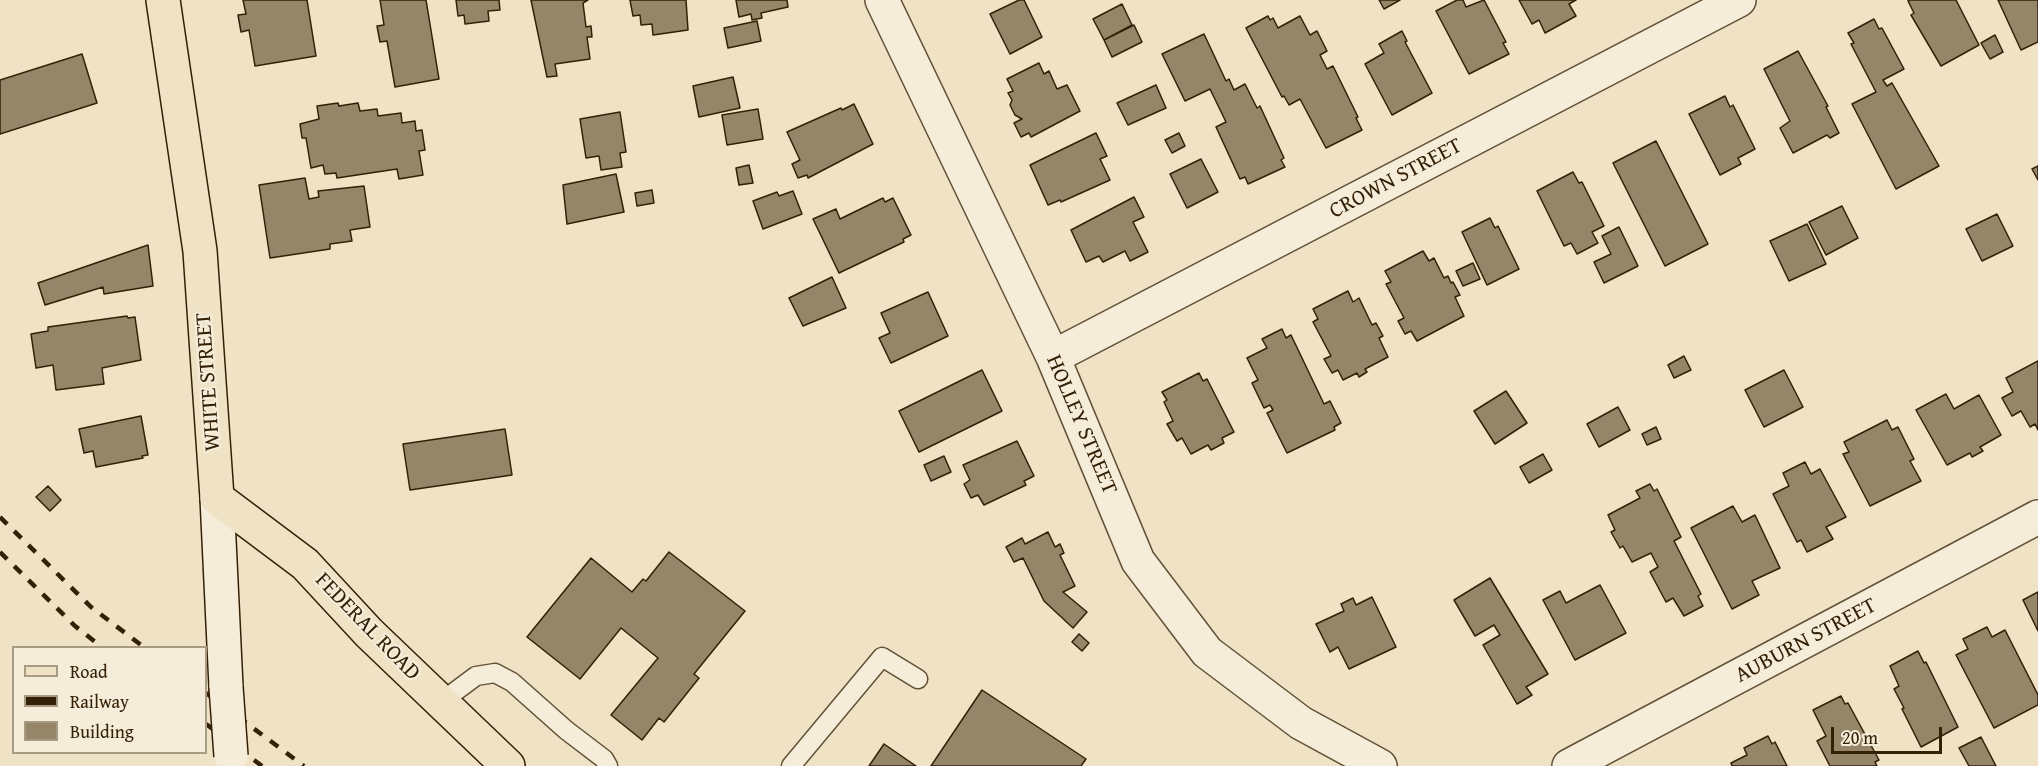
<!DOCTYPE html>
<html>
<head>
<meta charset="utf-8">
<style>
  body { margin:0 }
  #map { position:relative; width:2038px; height:766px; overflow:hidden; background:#efe2c5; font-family:"Gentium Book Plus",serif }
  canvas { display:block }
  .legend { position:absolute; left:12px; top:646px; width:195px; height:108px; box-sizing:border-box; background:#f5ecd9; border:2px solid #a89b84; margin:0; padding:8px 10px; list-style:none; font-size:18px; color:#342105 }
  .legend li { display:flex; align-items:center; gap:12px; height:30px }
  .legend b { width:30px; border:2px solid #a89b84 }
  .scale { position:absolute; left:1831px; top:727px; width:111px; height:27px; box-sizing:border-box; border:3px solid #342105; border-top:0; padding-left:8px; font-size:18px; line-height:21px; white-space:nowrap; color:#342105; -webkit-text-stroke:4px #f5ecd9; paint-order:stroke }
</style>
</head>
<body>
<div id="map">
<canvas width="2038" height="766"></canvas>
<ul class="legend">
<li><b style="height:8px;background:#efe2c5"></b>Road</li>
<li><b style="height:8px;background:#342105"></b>Railway</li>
<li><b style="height:16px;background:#958569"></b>Building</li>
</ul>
<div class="scale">20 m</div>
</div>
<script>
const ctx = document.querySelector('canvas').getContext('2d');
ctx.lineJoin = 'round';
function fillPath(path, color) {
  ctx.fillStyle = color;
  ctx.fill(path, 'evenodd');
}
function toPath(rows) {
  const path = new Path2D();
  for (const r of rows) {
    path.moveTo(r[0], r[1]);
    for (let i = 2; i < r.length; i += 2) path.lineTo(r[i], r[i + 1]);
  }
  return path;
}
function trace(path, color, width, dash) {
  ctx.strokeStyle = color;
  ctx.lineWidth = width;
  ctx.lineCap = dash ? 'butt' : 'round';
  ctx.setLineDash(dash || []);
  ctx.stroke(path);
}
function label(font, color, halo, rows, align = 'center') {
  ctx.font = font + ' "Gentium Book Plus",serif';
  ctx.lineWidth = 4.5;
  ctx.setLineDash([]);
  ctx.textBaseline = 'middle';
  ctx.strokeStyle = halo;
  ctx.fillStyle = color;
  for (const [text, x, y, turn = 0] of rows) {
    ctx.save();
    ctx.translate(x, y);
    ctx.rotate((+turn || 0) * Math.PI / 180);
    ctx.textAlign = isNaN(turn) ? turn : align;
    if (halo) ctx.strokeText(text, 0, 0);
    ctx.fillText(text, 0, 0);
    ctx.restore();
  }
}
const building = toPath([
  [243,0,307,0,316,56,255,66,249,30,241,32,238,15,246,14,243,0],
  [380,0,426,0,439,79,395,87,387,41,380,42,377,26,384,25,380,0],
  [456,0,499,0,500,10,488,11,489,21,465,24,464,15,458,16,456,0],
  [531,0,588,0,583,3,586,27,591,26,592,37,587,37,590,59,555,64,557,76,547,77,531,0],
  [630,0,686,0,688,30,653,35,652,24,641,25,640,15,633,16,630,0],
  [736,0,787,0,788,7,761,13,762,18,752,20,751,14,739,17,736,0],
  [1019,0,1024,0,1042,37,1010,54,990,14,1019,0],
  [1379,0,1400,0,1384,9,1379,0],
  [1457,0,1463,0,1466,7,1484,0,1506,42,1503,43,1509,54,1469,74,1436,11,1457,0],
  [1519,0,1576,0,1569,4,1576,16,1545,33,1539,20,1532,24,1519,0],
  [1910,0,1956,0,1979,45,1941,66,1911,15,1914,13,1908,1,1910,0],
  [1998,0,2038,0,2038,42,2021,50,1998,0],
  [1122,4,1132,25,1104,40,1093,19,1122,4],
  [1268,16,1270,20,1273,18,1278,28,1300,16,1310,35,1317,31,1327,51,1320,55,1327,69,1333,66,1358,117,1356,118,1362,130,1326,148,1300,99,1289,105,1284,96,1282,97,1246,28,1268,16],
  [1874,19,1879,29,1882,28,1904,69,1883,80,1887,86,1892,83,1939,166,1896,189,1852,104,1876,92,1851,44,1854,43,1848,33,1874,19],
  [757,21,761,41,728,48,724,28,757,21],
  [1134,25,1142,42,1112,57,1104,40,1134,25],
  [1402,31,1407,41,1405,42,1432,93,1392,115,1365,64,1384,53,1379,44,1402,31],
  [1204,34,1226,81,1229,79,1234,90,1245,84,1257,108,1260,106,1284,158,1281,160,1285,167,1248,184,1245,177,1240,179,1216,127,1226,122,1210,89,1185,101,1162,54,1204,34],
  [1995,35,2003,52,1990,59,1981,43,1995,35],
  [1798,51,1828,106,1826,107,1839,133,1830,138,1827,135,1793,153,1780,128,1790,121,1764,69,1798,51],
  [82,54,97,103,0,134,0,80,82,54],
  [1039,63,1044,74,1049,71,1057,89,1067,85,1080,111,1031,137,1029,133,1021,137,1014,123,1022,119,1015,115,1010,105,1012,100,1008,93,1013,91,1007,79,1039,63],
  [733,77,740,108,699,117,693,86,733,77],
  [1156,85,1166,108,1128,125,1117,103,1156,85],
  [1725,96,1730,107,1733,105,1755,149,1738,158,1741,164,1720,175,1689,114,1725,96],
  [338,103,339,106,358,103,360,111,377,109,378,116,401,113,402,123,415,121,416,131,422,130,425,150,419,151,423,175,399,179,397,169,337,178,336,173,325,174,323,165,311,168,306,138,302,138,300,124,319,119,317,106,338,103],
  [854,104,873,144,808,178,807,175,798,178,792,164,800,160,787,132,841,108,842,110,854,104],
  [758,109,763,139,727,145,722,115,758,109],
  [620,112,626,152,620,153,622,167,601,170,599,156,586,158,580,119,620,112],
  [1096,133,1107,156,1100,159,1110,180,1061,202,1060,200,1048,205,1030,165,1096,133],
  [1179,133,1185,146,1172,153,1165,140,1179,133],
  [1656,141,1708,244,1665,266,1613,163,1656,141],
  [1201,159,1218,192,1187,208,1170,174,1201,159],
  [749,165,753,183,739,185,736,168,749,165],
  [2038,166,2038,180,2032,169,2038,166],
  [1573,172,1579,183,1582,182,1604,226,1592,232,1598,243,1577,254,1571,243,1564,246,1537,191,1573,172],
  [616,174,624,212,567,224,563,185,616,174],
  [305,178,309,199,319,197,318,191,364,186,370,227,350,230,352,241,330,244,330,249,270,258,259,185,305,178],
  [652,190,654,203,637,206,635,193,652,190],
  [793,191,802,214,763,229,753,201,777,192,779,196,793,191],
  [1134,197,1144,217,1133,222,1148,252,1130,261,1125,251,1103,262,1099,256,1086,262,1071,230,1134,197],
  [883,198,885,202,893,198,911,235,903,239,904,242,839,273,813,219,836,209,840,219,883,198],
  [1842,206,1858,238,1826,255,1809,222,1842,206],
  [1997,214,2013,246,1982,261,1966,229,1997,214],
  [1490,218,1495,228,1498,226,1519,269,1487,285,1462,232,1490,218],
  [1807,224,1826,264,1789,281,1770,241,1807,224],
  [1619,227,1638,266,1604,283,1594,262,1611,254,1602,236,1619,227],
  [148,245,153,286,104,294,103,287,45,305,38,283,148,245],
  [1423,251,1429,261,1434,258,1444,278,1448,276,1451,283,1453,282,1460,295,1455,297,1464,316,1417,341,1411,331,1405,334,1398,321,1404,318,1386,284,1391,282,1385,271,1423,251],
  [1473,263,1480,279,1463,286,1456,271,1473,263],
  [832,277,846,308,803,326,789,298,832,277],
  [1348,291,1353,302,1359,298,1372,325,1376,323,1383,336,1379,338,1388,357,1365,369,1367,372,1359,377,1357,373,1343,380,1338,370,1332,373,1324,359,1331,356,1313,322,1318,319,1313,309,1348,291],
  [928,292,948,336,891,363,879,338,890,333,881,313,928,292],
  [127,316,128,318,135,317,141,360,102,368,104,384,56,390,53,365,36,368,31,334,48,331,48,327,127,316],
  [1282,329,1286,338,1291,335,1324,404,1330,401,1341,423,1334,427,1335,430,1287,453,1267,413,1273,410,1270,405,1264,408,1252,383,1258,380,1247,358,1267,348,1262,339,1282,329],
  [1684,356,1691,370,1674,378,1668,365,1684,356],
  [2038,361,2038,430,2035,424,2030,427,2021,411,2012,416,2002,398,2013,392,2006,378,2038,361],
  [982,370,1002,411,919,452,899,411,982,370],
  [1784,370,1803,407,1764,427,1745,390,1784,370],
  [1199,373,1203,381,1207,379,1234,432,1222,438,1224,443,1211,450,1208,445,1191,454,1182,438,1177,441,1167,424,1173,421,1164,402,1167,400,1162,392,1199,373],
  [1506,391,1527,423,1495,444,1474,411,1506,391],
  [1946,394,1954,409,1979,395,2001,435,1980,447,1983,451,1972,457,1970,453,1947,465,1916,410,1946,394],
  [1618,407,1630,430,1599,447,1587,424,1618,407],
  [141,416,148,455,142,456,143,458,96,467,93,451,84,453,79,429,141,416],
  [1887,420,1892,430,1898,427,1914,459,1910,461,1921,481,1870,506,1843,454,1849,452,1844,442,1887,420],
  [1656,427,1661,439,1647,445,1642,434,1656,427],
  [505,429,512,475,410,490,403,444,505,429],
  [1017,441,1034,476,1024,481,1026,485,984,505,978,495,971,498,964,484,970,480,963,465,1017,441],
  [1543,454,1552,470,1529,483,1520,467,1543,454],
  [944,456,951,472,931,481,924,465,944,456],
  [1805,462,1811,474,1820,469,1846,517,1826,527,1833,539,1807,552,1801,540,1797,542,1773,494,1789,486,1783,473,1805,462],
  [1650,484,1654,491,1657,489,1681,537,1674,541,1701,594,1698,596,1703,606,1684,616,1673,598,1666,602,1650,572,1658,567,1651,553,1632,562,1623,546,1620,548,1611,532,1615,530,1608,515,1640,498,1636,491,1650,484],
  [48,486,61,500,50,511,36,497,48,486],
  [1733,506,1742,522,1755,515,1780,568,1752,581,1759,595,1732,609,1691,528,1733,506],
  [1048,532,1055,547,1060,544,1064,553,1060,555,1075,586,1063,592,1087,612,1073,628,1044,601,1023,558,1014,562,1006,547,1022,538,1025,544,1048,532],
  [669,552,745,611,694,674,699,678,664,722,659,718,642,740,611,715,658,658,621,628,580,679,527,637,591,558,632,592,643,579,646,581,669,552],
  [1490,578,1548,674,1526,687,1532,695,1517,704,1483,645,1500,635,1494,625,1475,636,1454,600,1490,578],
  [1600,585,1626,633,1575,660,1543,600,1560,591,1566,603,1600,585],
  [2038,592,2038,631,2023,600,2038,592],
  [1372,597,1396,647,1349,669,1338,647,1330,652,1316,624,1344,611,1341,604,1353,598,1356,605,1372,597],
  [1987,627,1992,637,2005,630,2038,695,2038,705,1994,728,1956,655,1968,649,1963,639,1987,627],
  [1079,634,1089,643,1082,651,1072,642,1079,634],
  [1918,651,1924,663,1926,662,1958,727,1921,747,1902,709,1904,708,1894,689,1899,686,1890,666,1918,651],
  [982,690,1086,759,1081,766,931,766,982,690],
  [1841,696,1845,704,1848,703,1879,760,1875,762,1877,766,1830,766,1817,741,1826,736,1813,710,1841,696],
  [1768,736,1772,744,1775,742,1787,766,1732,766,1731,763,1747,755,1744,748,1768,736],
  [1981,737,1996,766,1969,766,1959,748,1981,737],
  [884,744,916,766,869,766,884,744]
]);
fillPath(building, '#958569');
trace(building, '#342105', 1.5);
const lane = toPath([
  [441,702,476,676,495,673,512,682,566,730,604,759,608,766],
  [791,766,882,657,918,679]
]);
const street = toPath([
  [882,0,1053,357,1138,561,1207,652,1301,723,1380,766],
  [1053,357,1739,0],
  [1569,766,2038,517]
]);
const secondary = toPath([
  [217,498,226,687]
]);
const primary = toPath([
  [163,0,200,251,217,498,305,564,369,633,508,766]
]);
trace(lane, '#635135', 21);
trace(street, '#635135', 36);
trace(secondary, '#342105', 36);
trace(primary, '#342105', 36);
trace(lane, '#f5ecd9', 18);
trace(street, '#f5ecd9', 33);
trace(secondary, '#f5ecd9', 33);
trace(primary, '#efe2c5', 33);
trace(toPath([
  [0,517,91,607,145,648],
  [0,552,75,626,103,648],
  [206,693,304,766],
  [206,724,262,766]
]), '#342105', 4.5, [10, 10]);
const secondaryBridge = toPath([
  [226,687,231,756]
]);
trace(secondaryBridge, '#342105', 36, []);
trace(secondaryBridge, '#f5ecd9', 33);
label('22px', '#342105', '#f5ecd9', [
  ["CROWN STREET",1396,179,-28],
  ["WHITE STREET",209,382,-94],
  ["HOLLEY STREET",1081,425,67],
  ["FEDERAL ROAD",367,627,46],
  ["AUBURN STREET",1806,641,-28]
]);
</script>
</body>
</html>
